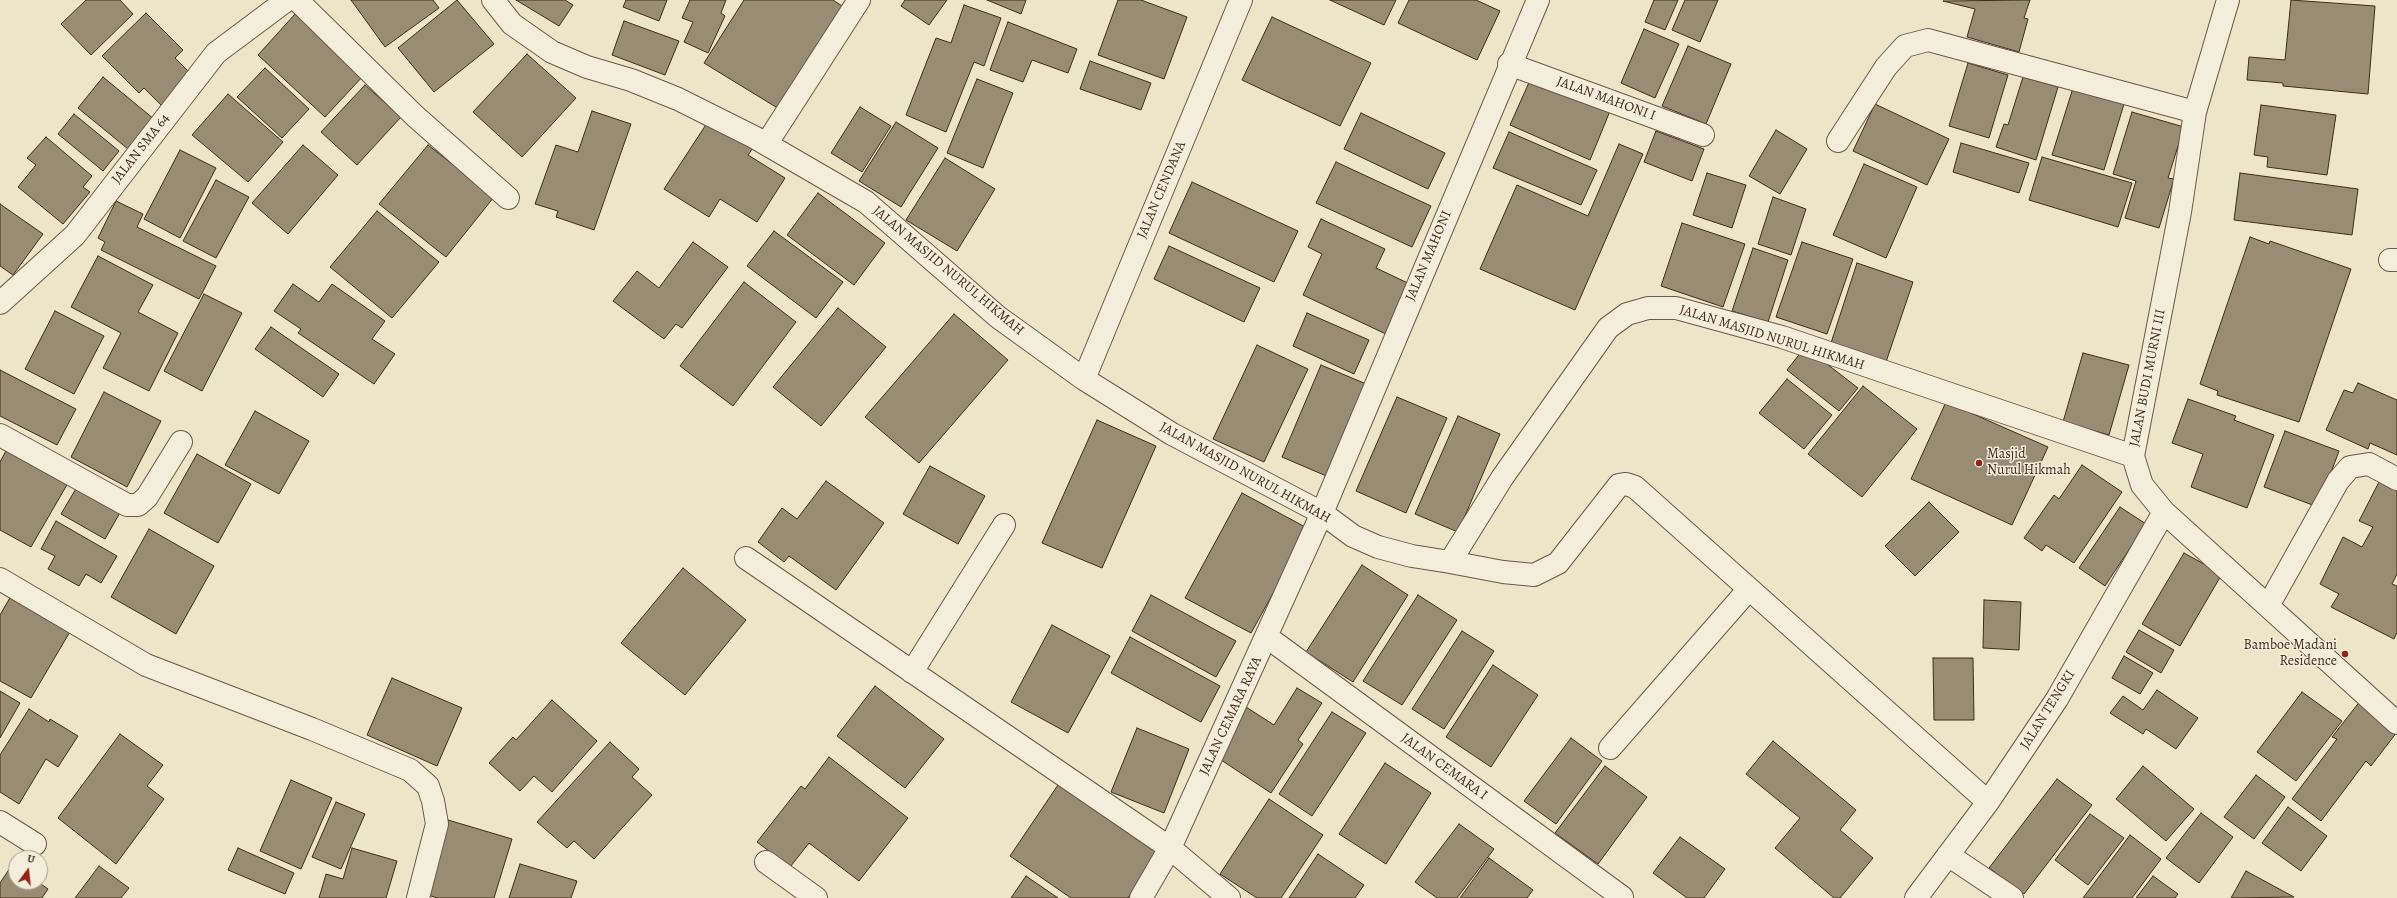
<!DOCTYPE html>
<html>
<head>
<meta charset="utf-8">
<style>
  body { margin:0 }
  #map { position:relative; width:2397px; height:898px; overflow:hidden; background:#ece5c8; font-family:Alegreya,serif }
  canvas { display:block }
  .north { position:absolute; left:8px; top:850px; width:40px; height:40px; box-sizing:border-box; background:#f3eedb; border:1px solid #aba08d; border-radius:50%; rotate:15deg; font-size:11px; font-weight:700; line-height:16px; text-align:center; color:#402c18 }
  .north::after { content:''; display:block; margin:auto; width:14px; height:18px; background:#8f2418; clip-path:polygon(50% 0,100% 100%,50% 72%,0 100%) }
</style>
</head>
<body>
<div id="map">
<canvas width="2397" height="898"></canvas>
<div class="north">U</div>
</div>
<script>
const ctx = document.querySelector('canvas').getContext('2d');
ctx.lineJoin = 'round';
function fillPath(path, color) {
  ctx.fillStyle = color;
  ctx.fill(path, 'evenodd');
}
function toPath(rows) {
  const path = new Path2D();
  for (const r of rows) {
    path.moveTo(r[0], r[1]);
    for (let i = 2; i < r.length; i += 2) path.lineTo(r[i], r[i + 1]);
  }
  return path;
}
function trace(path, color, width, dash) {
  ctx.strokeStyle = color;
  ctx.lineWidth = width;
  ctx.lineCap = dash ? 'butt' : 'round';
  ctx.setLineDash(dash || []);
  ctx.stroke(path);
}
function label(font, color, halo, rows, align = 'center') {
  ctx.font = font + ' Alegreya,serif';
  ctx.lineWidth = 3;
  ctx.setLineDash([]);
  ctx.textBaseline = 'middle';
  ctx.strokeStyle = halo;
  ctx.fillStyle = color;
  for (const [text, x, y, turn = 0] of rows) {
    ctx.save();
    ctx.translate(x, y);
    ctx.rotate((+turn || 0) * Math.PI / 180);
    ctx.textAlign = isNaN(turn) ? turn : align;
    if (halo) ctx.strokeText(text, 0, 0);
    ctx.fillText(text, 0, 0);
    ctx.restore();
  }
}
const building = toPath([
  [86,0,120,0,133,14,91,55,61,24,86,0],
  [351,0,433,0,439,8,385,47,351,0],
  [457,0,494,44,434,92,398,48,457,0],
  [516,0,565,0,573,5,559,26,516,0],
  [626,0,667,0,659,21,623,7,626,0],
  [690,0,726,0,721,13,725,16,708,53,684,42,693,22,682,18,690,0],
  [744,0,833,0,848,10,784,112,704,63,744,0],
  [905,0,947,0,929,25,901,6,905,0],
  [987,0,1026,0,1021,14,987,0],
  [1118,0,1141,0,1187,17,1164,79,1098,55,1118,0],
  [1330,0,1396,0,1384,25,1330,0],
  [1409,0,1476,0,1500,11,1477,60,1398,23,1409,0],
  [1654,0,1678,0,1665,30,1645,22,1654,0],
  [1685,0,1718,0,1700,42,1672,30,1685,0],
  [2030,0,2024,18,2028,19,2019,52,1967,37,1975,9,1943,1,2030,0],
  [2291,0,2375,6,2368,94,2283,86,2283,83,2247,80,2249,57,2285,60,2291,0],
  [964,5,1001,18,984,66,974,62,946,132,906,115,936,38,951,43,964,5],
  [146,13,183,50,175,58,192,75,161,105,144,88,139,93,102,56,146,13],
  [296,13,364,75,325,117,258,55,296,13],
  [1272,17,1371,63,1340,126,1242,80,1272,17],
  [624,21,679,41,665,75,612,55,624,21],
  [1008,22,1077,49,1068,73,1032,60,1023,82,990,70,1008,22],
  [1644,29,1679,44,1655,98,1621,83,1644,29],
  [1688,46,1731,64,1706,124,1662,106,1688,46],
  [527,54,576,98,522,157,473,112,527,54],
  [1090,61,1151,83,1141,110,1080,89,1090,61],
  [1968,63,2008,75,1989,138,1949,126,1968,63],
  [265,68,309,109,282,138,237,97,265,68],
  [103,77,154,119,128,149,78,108,103,77],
  [2023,77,2058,87,2036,160,1996,147,2004,124,2008,125,2023,77],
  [1531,78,1610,111,1590,160,1510,125,1531,78],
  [977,79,1013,93,983,168,947,153,977,79],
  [365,85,401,117,357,165,321,132,365,85],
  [2073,88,2124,104,2104,170,2052,155,2073,88],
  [228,94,283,142,248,182,192,135,228,94],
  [1875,104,1949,139,1927,185,1853,151,1875,104],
  [2261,105,2336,115,2327,175,2267,167,2268,157,2254,155,2261,105],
  [860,107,891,126,862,172,831,153,860,107],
  [592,111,631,124,594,230,556,217,558,211,535,204,556,145,578,152,592,111],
  [2132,112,2184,127,2168,178,2174,179,2159,228,2125,218,2136,181,2113,174,2132,112],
  [1361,113,1445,153,1428,189,1344,149,1361,113],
  [74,114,119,151,103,171,58,134,74,114],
  [709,120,753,148,748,155,785,178,757,222,720,199,709,217,664,189,709,120],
  [896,122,938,148,901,207,859,181,896,122],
  [1776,130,1807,149,1780,194,1749,176,1776,130],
  [1656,131,1704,149,1692,181,1644,162,1656,131],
  [1509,132,1597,170,1581,205,1493,168,1509,132],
  [46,137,92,176,83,187,90,192,63,224,18,187,36,165,27,158,46,137],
  [1961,143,2029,163,2019,193,1953,172,1961,143],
  [1619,144,1643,154,1575,310,1480,269,1517,185,1588,216,1619,144],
  [303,145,338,175,288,234,252,203,303,145],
  [428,145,494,197,446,257,379,204,428,145],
  [180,150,216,168,180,238,144,219,180,150],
  [2042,157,2132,183,2118,227,2029,200,2042,157],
  [945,158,995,189,957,251,906,220,945,158],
  [1336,162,1431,206,1412,247,1316,203,1336,162],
  [1864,164,1917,187,1886,258,1833,235,1864,164],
  [1707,173,1746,185,1732,228,1693,215,1707,173],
  [2240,173,2358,189,2352,235,2234,220,2240,173],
  [216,180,249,197,216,258,183,241,216,180],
  [1192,182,1298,231,1274,282,1169,233,1192,182],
  [818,193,885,243,854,285,787,235,818,193],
  [1773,197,1806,209,1791,255,1758,244,1773,197],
  [116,201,143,214,137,227,216,266,199,299,101,250,105,242,98,238,116,201],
  [0,204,43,234,13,275,0,266,0,204],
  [377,211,439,262,392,318,330,267,377,211],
  [1321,219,1385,249,1376,268,1412,285,1388,335,1303,295,1322,254,1308,247,1321,219],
  [1682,223,1745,244,1723,307,1661,286,1682,223],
  [774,231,843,282,816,318,747,266,774,231],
  [2250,237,2269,244,2270,241,2351,269,2299,422,2217,395,2218,391,2200,384,2250,237],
  [693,242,728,267,682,328,676,324,664,339,613,301,637,271,659,288,693,242],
  [1802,242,1853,259,1827,334,1776,317,1802,242],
  [1169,246,1260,288,1244,322,1154,279,1169,246],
  [1753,248,1788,260,1768,322,1732,311,1753,248],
  [98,256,153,285,138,312,178,333,149,391,103,368,121,333,71,307,98,256],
  [1857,263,1913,282,1886,362,1831,343,1857,263],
  [744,282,796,322,733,406,680,366,744,282],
  [293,284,319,302,332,284,385,321,372,339,395,354,374,384,298,333,301,329,274,311,293,284],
  [204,294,242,313,202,391,164,371,204,294],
  [838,308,886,347,821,426,773,387,838,308],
  [55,311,104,336,74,394,25,369,55,311],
  [1307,313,1369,340,1354,374,1293,346,1307,313],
  [954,314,1008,360,919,463,865,417,954,314],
  [271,327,339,374,323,397,255,349,271,327],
  [1257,345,1308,369,1264,462,1213,439,1257,345],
  [1805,347,1858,388,1839,411,1787,370,1805,347],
  [2083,353,2129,365,2109,435,2063,422,2083,353],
  [1321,365,1371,386,1331,478,1282,457,1321,365],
  [0,370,76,409,57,445,0,416,0,370],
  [1787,379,1832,415,1804,449,1759,413,1787,379],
  [2358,383,2397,400,2397,455,2370,443,2368,449,2326,430,2344,390,2353,393,2358,383],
  [1863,386,1917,429,1862,497,1808,454,1863,386],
  [104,392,161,421,127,487,71,457,104,392],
  [1397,397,1447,418,1406,513,1356,491,1397,397],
  [2188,399,2236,416,2234,420,2274,435,2247,508,2191,487,2203,454,2172,443,2188,399],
  [1946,402,2048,447,2012,525,1911,479,1946,402],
  [255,411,309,441,279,494,225,465,255,411],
  [1458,416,1500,434,1458,532,1415,514,1458,416],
  [1097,420,1156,446,1102,568,1042,543,1097,420],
  [2285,431,2339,451,2318,507,2264,487,2285,431],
  [7,449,68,483,31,547,0,530,0,462,7,449],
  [197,454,251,484,218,543,164,513,197,454],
  [2082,465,2122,492,2074,563,2046,545,2042,551,2024,538,2054,495,2059,499,2082,465],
  [930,466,985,496,958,544,903,514,930,466],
  [2380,480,2397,482,2397,574,2392,584,2397,586,2397,632,2394,639,2331,607,2339,594,2320,584,2343,537,2362,547,2373,527,2359,521,2380,480],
  [826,481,884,523,836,590,789,556,784,562,758,542,782,508,797,519,826,481],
  [77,487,121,511,105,539,61,514,77,487],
  [1242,493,1309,529,1251,633,1185,598,1242,493],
  [1929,502,1959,532,1915,576,1885,546,1929,502],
  [2120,507,2146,524,2105,586,2079,568,2120,507],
  [56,521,117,556,101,583,86,574,79,586,48,569,55,556,41,549,56,521],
  [149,529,214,566,176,634,111,597,149,529],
  [2184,553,2222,574,2180,646,2142,624,2184,553],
  [1362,565,1408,595,1353,682,1306,652,1362,565],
  [683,568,746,620,685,695,621,643,683,568],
  [1151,595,1236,641,1216,677,1132,631,1151,595],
  [1418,595,1457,620,1402,705,1363,681,1418,595],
  [11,596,71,630,31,698,0,681,0,615,11,596],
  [1984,600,2021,602,2019,650,1983,648,1984,600],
  [1052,625,1110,656,1068,733,1011,702,1052,625],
  [2139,630,2174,650,2161,673,2126,652,2139,630],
  [1462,631,1494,651,1444,729,1412,709,1462,631],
  [1130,637,1220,686,1201,722,1111,673,1130,637],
  [2124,656,2153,673,2140,694,2112,678,2124,656],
  [1933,658,1973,658,1974,720,1934,720,1933,658],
  [1493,665,1538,695,1491,767,1446,737,1493,665],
  [392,678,462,708,437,766,367,735,392,678],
  [875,686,944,739,905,788,837,736,875,686],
  [1297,688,1322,703,1298,740,1303,744,1271,793,1215,756,1246,707,1274,725,1297,688],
  [2157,690,2198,718,2176,749,2146,729,2143,734,2110,713,2123,696,2143,710,2157,690],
  [0,691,20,703,0,738,0,691],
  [2302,692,2342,721,2296,781,2257,752,2302,692],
  [552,700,597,741,552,792,534,776,520,791,489,763,513,737,516,740,552,700],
  [2361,700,2397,732,2371,766,2366,761,2321,821,2292,799,2337,739,2332,737,2361,700],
  [29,709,49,722,50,719,78,736,58,767,46,759,19,804,0,792,0,755,29,709],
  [1332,712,1366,733,1312,816,1279,794,1332,712],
  [1137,728,1189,749,1164,813,1111,792,1137,728],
  [120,734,163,765,147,786,164,799,116,864,58,818,120,734],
  [1571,738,1602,761,1556,824,1524,801,1571,738],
  [1773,741,1856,810,1840,830,1873,858,1840,898,1834,898,1775,848,1800,818,1746,774,1773,741],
  [610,742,639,769,632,777,652,795,594,859,574,841,567,848,537,822,610,742],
  [829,757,908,818,859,881,809,843,790,867,757,842,801,786,805,789,829,757],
  [1385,763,1431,793,1386,864,1339,834,1385,763],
  [1605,766,1647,797,1598,864,1555,833,1605,766],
  [2143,766,2194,809,2166,841,2116,799,2143,766],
  [2256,775,2285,797,2254,839,2224,817,2256,775],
  [2057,779,2092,805,2024,894,1989,868,2057,779],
  [291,780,332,798,301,869,260,851,291,780],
  [1060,782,1161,850,1128,898,1071,898,1010,856,1060,782],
  [1269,799,1323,835,1281,898,1257,898,1220,874,1269,799],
  [336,802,365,814,341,869,312,857,336,802],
  [2288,807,2327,836,2301,871,2262,843,2288,807],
  [2201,813,2233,837,2199,883,2166,858,2201,813],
  [2090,814,2124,838,2088,885,2055,860,2090,814],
  [448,820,512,839,494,898,437,898,425,894,448,820],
  [1459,824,1494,849,1457,898,1437,898,1415,882,1459,824],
  [2130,835,2161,859,2132,898,2083,898,2130,835],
  [1680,837,1725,869,1704,898,1687,898,1653,873,1680,837],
  [238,848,294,873,285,894,228,870,238,848],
  [352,848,397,861,386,898,319,898,326,874,343,879,352,848],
  [1318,854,1364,885,1355,898,1289,898,1318,854],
  [1489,858,1533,890,1527,898,1460,898,1489,858],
  [520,864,577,881,571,898,509,898,520,864],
  [12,865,16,867,16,882,38,882,48,889,42,898,0,898,0,883,12,865],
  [99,866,129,888,121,898,75,898,99,866],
  [2246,871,2294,897,2231,898,2246,871],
  [1026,876,1058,898,1011,898,1026,876],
  [2153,876,2178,894,2175,898,2136,898,2153,876]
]);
fillPath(building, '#998c74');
trace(building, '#402c18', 1);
const minor = toPath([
  [297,0,415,116,508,198],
  [493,0,512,24,552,52,587,67,631,80,678,99,754,137,866,202,998,317,1084,379,1172,434,1322,513,1353,536,1378,547,1412,556,1450,562,1502,478,1608,328,1627,314,1648,308,1676,308,1782,337,2133,456],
  [2228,0,2195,112,2180,212,2133,456,2142,485,2164,512,2397,723],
  [1509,64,1703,135],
  [1838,141,1886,67,1905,46,1928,40,2195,112],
  [767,143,859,0],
  [2390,260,2397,260],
  [0,303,75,235,216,53,287,0],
  [1084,379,1241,0],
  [0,435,127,505,138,505,147,497,181,442],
  [746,558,1170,848,1229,898],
  [1450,562,1503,572,1534,575,1558,563,1619,485,1626,484,1635,487,1988,802],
  [0,579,146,665,312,729,410,770,428,786,433,801,437,824,418,898],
  [2268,606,2338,481,2350,467,2369,464,2397,479],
  [1267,637,1622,897],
  [912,672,1004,525],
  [1610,748,1749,589],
  [0,822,35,844],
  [1948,855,2012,898],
  [766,862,816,898],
  [1141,898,1170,848,1322,513,1538,0],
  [1916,898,1988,802,2057,699,2164,512]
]);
trace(minor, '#6b5a44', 24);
trace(minor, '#f3eedb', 22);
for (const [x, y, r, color] of [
  [1979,463,4,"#8f2418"],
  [2345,654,4,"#8f2418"]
]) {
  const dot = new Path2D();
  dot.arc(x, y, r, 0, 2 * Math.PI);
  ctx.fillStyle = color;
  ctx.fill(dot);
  trace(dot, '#f3eedb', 1.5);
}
label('14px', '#402c18', '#f3eedb', [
  ["JALAN MAHONI I",1606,99,20],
  ["JALAN SMA 64",141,149,-52],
  ["JALAN CENDANA",1162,190,-67],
  ["JALAN MAHONI",1429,256,-67],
  ["JALAN MASJID NURUL HIKMAH",948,271,40],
  ["JALAN MASJID NURUL HIKMAH",1772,338,17],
  ["JALAN BUDI MURNI III",2148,378,-79],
  ["JALAN MASJID NURUL HIKMAH",1245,473,29],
  ["JALAN TENGKI",2048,710,-58],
  ["JALAN CEMARA RAYA",1231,716,-65],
  ["JALAN CEMARA I",1444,767,36]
]);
label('14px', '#402c18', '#f3eedb', [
  ["Masjid",1987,455],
  ["Nurul Hikmah",1987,471],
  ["Bamboe Madani",2337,646,"right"],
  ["Residence",2337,662,"right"]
], 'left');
</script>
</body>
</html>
